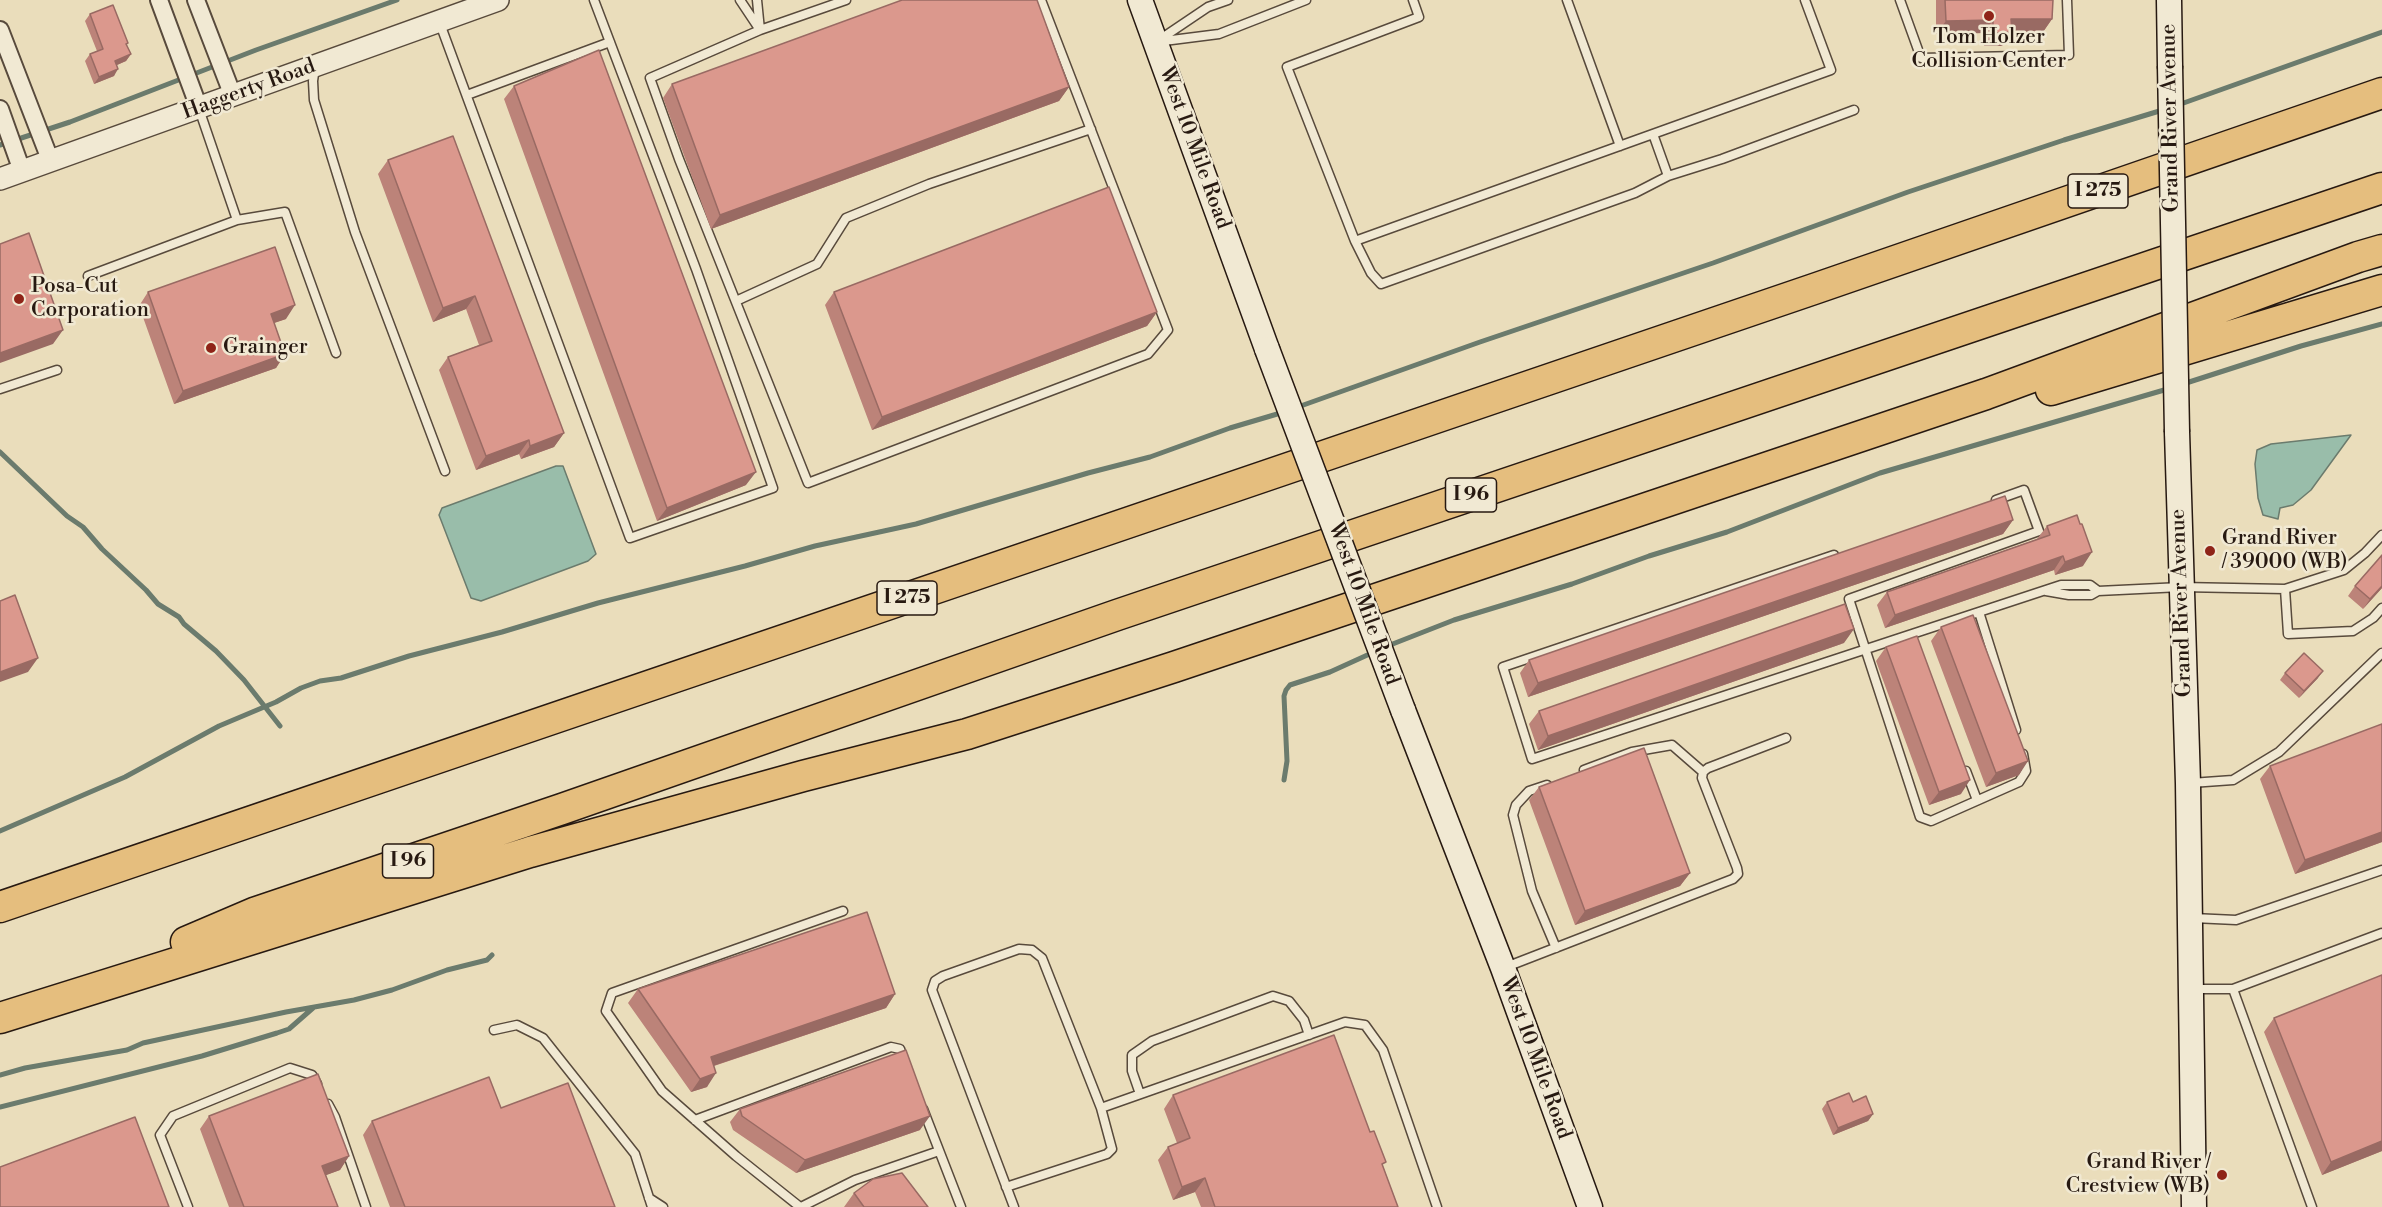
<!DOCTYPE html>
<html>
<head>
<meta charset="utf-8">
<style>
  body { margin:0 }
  canvas { display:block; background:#eaddbb }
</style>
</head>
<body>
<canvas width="2382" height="1207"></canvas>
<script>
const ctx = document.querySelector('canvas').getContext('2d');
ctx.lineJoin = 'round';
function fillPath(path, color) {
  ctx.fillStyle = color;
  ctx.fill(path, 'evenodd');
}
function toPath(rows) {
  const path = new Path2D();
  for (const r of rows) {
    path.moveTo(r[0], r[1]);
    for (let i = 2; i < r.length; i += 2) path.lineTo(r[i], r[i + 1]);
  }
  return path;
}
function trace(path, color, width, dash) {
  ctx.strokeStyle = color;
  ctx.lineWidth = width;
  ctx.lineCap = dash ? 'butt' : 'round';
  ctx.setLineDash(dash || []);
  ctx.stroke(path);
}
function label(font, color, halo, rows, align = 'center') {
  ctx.font = font + ' "Libre Bodoni",serif';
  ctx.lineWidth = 5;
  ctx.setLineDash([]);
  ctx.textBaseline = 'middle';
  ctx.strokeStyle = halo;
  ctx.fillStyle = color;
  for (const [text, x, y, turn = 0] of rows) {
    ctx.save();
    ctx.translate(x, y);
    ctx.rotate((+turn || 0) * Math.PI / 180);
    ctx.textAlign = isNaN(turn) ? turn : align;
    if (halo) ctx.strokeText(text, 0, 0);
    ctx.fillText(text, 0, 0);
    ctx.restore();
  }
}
const water = toPath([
  [2351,435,2311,490,2293,505,2280,508,2278,519,2263,515,2258,498,2255,464,2257,450,2271,444,2351,435],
  [556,466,563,466,596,554,588,561,481,601,471,598,439,515,442,508,556,466]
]);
fillPath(water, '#99bdaa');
trace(water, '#6b7b6d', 1.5);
trace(toPath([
  [2178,105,2382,32],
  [0,145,70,122,256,50,397,0],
  [2183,384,2301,346,2382,324],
  [1295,408,1480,342,1713,263,1908,192,2064,140,2166,109],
  [0,452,67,516,83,527,102,549,146,590,158,604,179,617,184,624,216,651,244,680,280,726],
  [1385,647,1454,620,1572,584,1649,556,1727,532,1880,473,2171,388],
  [1284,780,1287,761,1284,696,1286,690,1290,685,1330,672,1374,652],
  [0,831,125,777,219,726,276,702,301,688,320,681,341,678,409,656,502,632,598,603,745,566,815,546,916,524,1088,473,1150,457,1230,428,1284,412],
  [0,1075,25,1068,127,1050,143,1043,286,1012,354,1000,392,990,447,970,487,960,492,955],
  [0,1107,202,1056,277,1033,289,1029,313,1008]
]), '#6b7b6d', 5);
const service = toPath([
  [740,0,760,30,757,0],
  [846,0,760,30,650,78,679,159,808,483,1148,354,1168,330,1041,0],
  [1413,0,1419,17,1287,67,1355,241,1831,70,1805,0],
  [1567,0,1620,146],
  [1900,0,1921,58,2069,55,2067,0],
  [439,21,630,538,773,488,696,269,594,0],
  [1159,40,1208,7,1228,0],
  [1156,42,1219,34,1306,0],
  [315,67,313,81,314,100,355,232,445,471],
  [467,95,610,42],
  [1668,176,1722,159,1854,110],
  [237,220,285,212,336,353],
  [1355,241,1371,273,1381,284,1635,193,1668,176,1653,134],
  [88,276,237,220,199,109],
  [736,301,817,264,846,218,929,184,1091,129],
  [0,389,57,370],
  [1996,500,2024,490,2039,531,1849,599,1920,817,1931,821,2019,782,2026,771,2023,754],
  [1834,555,1503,667,1532,759,2061,585,2090,585,2098,591],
  [2285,589,2288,634,2353,631,2373,618,2382,608],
  [2046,591,2069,595,2091,595,2098,591,2181,587,2285,589,2344,570,2365,553,2382,535],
  [1979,612,2016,730],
  [1584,770,1632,752,1672,745,1703,772],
  [1966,771,1977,800],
  [2191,783,2233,780,2279,752,2382,653],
  [1547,785,1529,791,1516,805,1513,815,1532,891,1556,948],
  [2193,918,2236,920,2382,870],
  [1506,967,1733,879,1738,874,1737,868,1702,778,1703,772,1708,768,1786,738],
  [2194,989,2233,989,2382,933],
  [2233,989,2312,1207],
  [494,1030,517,1025,543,1038,635,1154,652,1207],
  [1140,1094,1132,1071,1132,1055,1152,1041,1273,996,1289,1001,1304,1020,1309,1035],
  [328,1104,335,1117,366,1207],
  [923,1109,961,1207],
  [695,1120,891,1047,900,1049,904,1061],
  [1006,1187,1107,1154,1112,1149,1101,1108],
  [649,1198,663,1207],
  [188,1207,160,1135,173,1116,290,1068,312,1075,317,1084],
  [800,1207,736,1156,662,1091,606,1011,612,993,843,911],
  [801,1207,855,1180,939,1151],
  [1014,1207,932,990,935,981,943,976,1019,949,1032,950,1042,958,1101,1108,1345,1022,1365,1025,1383,1050,1437,1207]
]);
const minor = toPath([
  [159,0,199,108],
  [196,0,233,96],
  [0,30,51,162],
  [0,109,22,171]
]);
const tertiary = toPath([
  [0,179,498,0]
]);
const secondary = toPath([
  [1140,0,1267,349],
  [2169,0,2170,66],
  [2177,432,2188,783,2194,1207],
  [1403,710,1503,968,1590,1207]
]);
const motorway = toPath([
  [2051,390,2382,290],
  [0,907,1814,289,2382,93],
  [186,942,254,913,562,809,1117,615,2382,188],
  [0,1018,530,852,803,776,967,734,1174,667,1986,394,2358,257,2382,250]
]);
trace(service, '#584a3c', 11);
trace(minor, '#584a3c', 20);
trace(tertiary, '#584a3c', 24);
trace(secondary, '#271911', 27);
trace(motorway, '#271911', 33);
trace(service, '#f1e9d3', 8);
trace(minor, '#f1e9d3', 16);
trace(tertiary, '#f1e9d3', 21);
trace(secondary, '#f1e9d3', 24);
trace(motorway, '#e5be7e', 30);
const secondaryBridge = toPath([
  [2170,66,2177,432],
  [1267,349,1403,710]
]);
trace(secondaryBridge, '#271911', 27, []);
trace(secondaryBridge, '#f1e9d3', 24);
fillPath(toPath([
  [1936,0,2053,0,2052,19,2043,32,2011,33,2002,46,1984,46,1984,33,1936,34],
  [90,14,127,45,131,54,126,61,117,65,114,76,94,84,85,61,90,54,97,51,85,21],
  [672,84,1069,87,1059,101,711,229,663,98],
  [514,86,746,485,657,521,504,99],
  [388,160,564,433,554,447,521,459,519,454,476,470,439,370,448,357,479,345,466,309,433,322,378,174],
  [148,292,286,319,274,323,285,354,276,368,174,404,139,306],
  [834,292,1157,312,1147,326,872,430,825,305],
  [2013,520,2003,534,1528,697,1520,673,1529,660],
  [2047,526,2083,566,2055,575,2054,570,1885,628,1877,605,1887,592,2037,539],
  [2382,555,2382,588,2363,609,2348,596,2355,586],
  [1941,627,2019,775,1986,787,1931,641],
  [1844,643,1538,750,1529,724,1539,711],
  [1886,647,1961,794,1929,805,1876,661],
  [2285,673,2318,678,2299,698,2280,680],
  [2270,766,2382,842,2295,874,2260,779],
  [1539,787,1690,873,1680,886,1575,925,1529,800],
  [2382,975,2382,1151,2322,1175,2264,1032,2274,1018],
  [638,989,895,994,886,1008,714,1066,707,1087,691,1092,628,1003],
  [1173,1095,1383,1166,1398,1207,1201,1207,1195,1192,1173,1200,1158,1160,1168,1147,1177,1143,1164,1109],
  [1827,1102,1853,1102,1873,1114,1868,1121,1833,1135,1822,1109],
  [501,1108,615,1207,390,1207,363,1135,372,1121],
  [740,1109,920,1130,796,1173,733,1130,730,1122],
  [209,1116,349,1156,340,1170,326,1175,338,1207,229,1207,200,1129],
  [854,1193,928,1207,844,1207]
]), '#bc8379');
fillPath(toPath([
  [2011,19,2052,19,2043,32,2011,33,2002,46,1984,46,1993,33],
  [1993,20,1984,33,1936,34,1946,21],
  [131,54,126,61,110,68,115,61],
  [118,69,114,76,94,84,99,77],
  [1069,87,1059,101,711,229,720,215],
  [475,296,466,309,433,322,443,308],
  [295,305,286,319,262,327,271,314],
  [1157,312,1147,326,872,430,882,417],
  [63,330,53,344,0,363,0,353],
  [285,354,276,368,174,404,183,391],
  [564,433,554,447,521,459,530,446],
  [529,440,519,454,476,470,486,456],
  [756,472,746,485,657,521,667,508],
  [2013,520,2003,534,1528,697,1538,683],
  [2092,552,2083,566,2055,575,2065,562],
  [2063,556,2054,570,1885,628,1895,615],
  [2382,586,2382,588,2363,609,2370,599],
  [1854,629,1844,643,1538,750,1548,736],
  [38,658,28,672,0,682,0,672],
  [2323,671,2318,678,2299,698,2304,691],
  [2028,761,2019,775,1986,787,1996,773],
  [1970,780,1961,794,1929,805,1939,792],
  [2382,832,2382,842,2295,874,2305,860],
  [1690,873,1680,886,1575,925,1585,911],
  [895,994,886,1008,701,1070,711,1057],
  [716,1073,707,1087,691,1092,700,1079],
  [1873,1114,1868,1121,1833,1135,1838,1128],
  [930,1116,920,1130,796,1173,805,1160],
  [2382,1141,2382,1151,2322,1175,2331,1162],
  [349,1156,340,1170,313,1180,322,1166],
  [1205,1178,1195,1192,1173,1200,1182,1187]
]), '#996a63');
const building = toPath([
  [902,0,1037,0,1069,87,720,215,672,84,902,0],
  [1945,0,2053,0,2052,19,2011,19,2012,32,1993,33,1993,20,1946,21,1945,0],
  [113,5,128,43,126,44,131,54,115,61,118,69,99,77,90,54,103,49,90,14,113,5],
  [599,50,756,472,667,508,514,86,599,50],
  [453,136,564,433,530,446,529,440,486,456,448,357,492,341,475,296,443,308,388,160,453,136],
  [1109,187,1157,312,882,417,834,292,1109,187],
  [29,233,63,330,0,353,0,244,29,233],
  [275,247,295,305,271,314,285,354,183,391,148,292,275,247],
  [2005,496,2013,520,1538,683,1529,660,2005,496],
  [2077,515,2080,524,2082,524,2092,552,2065,562,2063,556,1895,615,1887,592,2050,535,2047,526,2077,515],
  [2382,555,2382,586,2370,599,2355,586,2382,555],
  [15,595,38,658,0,672,0,601,15,595],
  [1845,604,1854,629,1548,736,1539,711,1845,604],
  [1973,615,2028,761,1996,773,1941,627,1973,615],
  [1917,636,1970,780,1939,792,1886,647,1917,636],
  [2304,653,2323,671,2304,691,2285,673,2304,653],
  [2382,724,2382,832,2305,860,2270,766,2382,724],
  [1644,748,1690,873,1585,911,1539,787,1644,748],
  [867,912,895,994,711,1057,716,1073,700,1079,638,989,867,912],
  [2382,975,2382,1141,2331,1162,2274,1018,2382,975],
  [1334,1035,1370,1132,1374,1131,1386,1162,1382,1164,1398,1207,1215,1207,1205,1178,1182,1187,1168,1147,1190,1138,1173,1095,1334,1035],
  [906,1050,930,1116,805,1160,742,1116,740,1109,906,1050],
  [318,1074,349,1156,322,1166,338,1207,244,1207,209,1116,318,1074],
  [489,1077,501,1108,568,1083,615,1207,405,1207,372,1121,489,1077],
  [1849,1093,1853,1102,1866,1096,1873,1114,1838,1128,1827,1102,1849,1093],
  [135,1117,169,1207,0,1207,0,1167,135,1117],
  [902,1173,928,1207,864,1207,854,1193,873,1179,902,1173]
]);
fillPath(building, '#db988d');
trace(building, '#996a63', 1.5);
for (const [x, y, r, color] of [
  [1989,16,6,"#8f2418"],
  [19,299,6,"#8f2418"],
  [211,348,6,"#8f2418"],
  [2210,551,6,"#8f2418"],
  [2222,1175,6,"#8f2418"]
]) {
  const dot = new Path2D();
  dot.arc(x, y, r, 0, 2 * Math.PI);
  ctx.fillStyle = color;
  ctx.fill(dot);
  trace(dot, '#f1e9d3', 2);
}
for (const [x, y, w] of [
  [2098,191,60],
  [1471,495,51],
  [907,598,60],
  [408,861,51]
]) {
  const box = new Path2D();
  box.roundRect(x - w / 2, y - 17, w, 34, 4.5);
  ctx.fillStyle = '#f1e9d3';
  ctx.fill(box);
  trace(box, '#271911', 1.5);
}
label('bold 20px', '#271911', null, [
  ["I 275",2098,191],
  ["I 96",1471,495],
  ["I 275",907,598],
  ["I 96",408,861]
]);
label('21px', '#271911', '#f1e9d3', [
  ["Tom Holzer",1989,38,"center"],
  ["Collision Center",1989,62,"center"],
  ["Posa-Cut",31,287],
  ["Corporation",31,311],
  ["Grainger",223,348],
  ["Grand River",2222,539],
  ["/ 39000 (WB)",2222,563],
  ["Grand River /",2210,1163,"right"],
  ["Crestview (WB)",2210,1187,"right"]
], 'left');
label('21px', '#271911', '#f1e9d3', [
  ["Haggerty Road",249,90,-20],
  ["Grand River Avenue",2171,118,-91],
  ["West 10 Mile Road",1194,148,70],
  ["Grand River Avenue",2182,603,-92],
  ["West 10 Mile Road",1363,604,70],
  ["West 10 Mile Road",1535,1058,70]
]);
</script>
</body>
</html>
